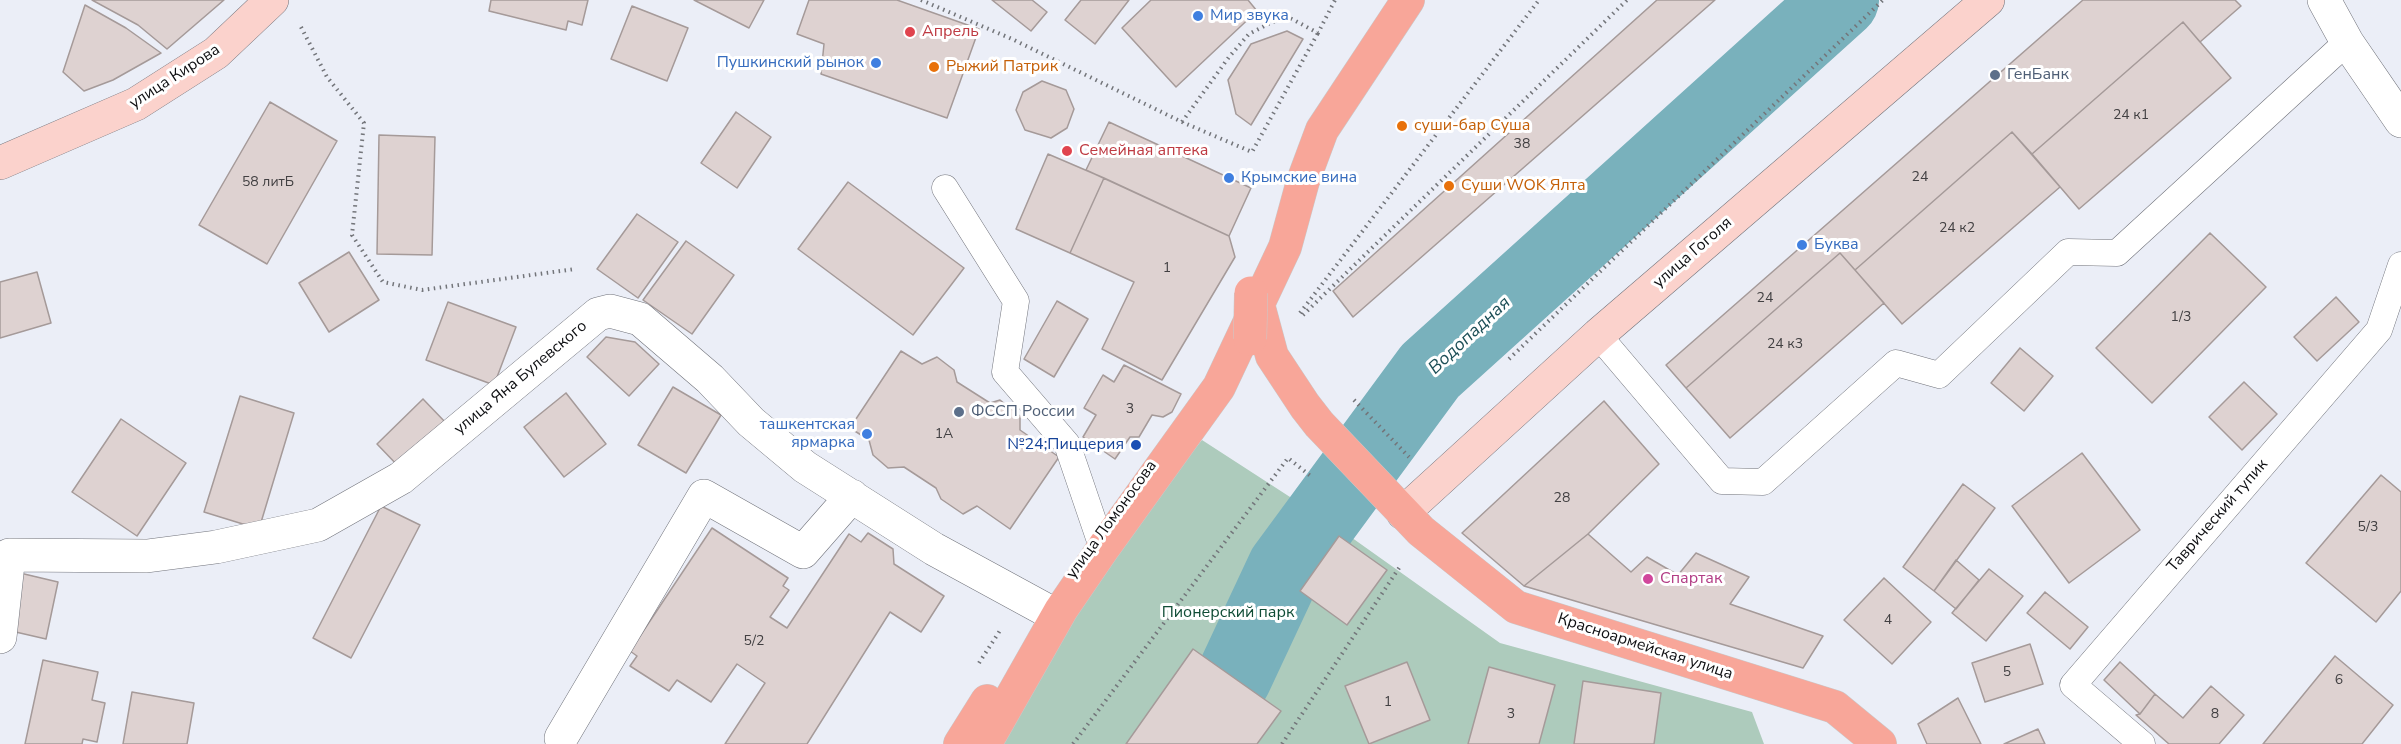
<!DOCTYPE html>
<html>
<head>
<meta charset="utf-8">
<style>
  body { margin:0 }
  canvas { display:block; background:#ebeef7 }
</style>
</head>
<body>
<canvas width="2401" height="744"></canvas>
<script>
const ctx = document.querySelector('canvas').getContext('2d');
ctx.lineJoin = 'round';
function fillPath(path, color) {
  ctx.fillStyle = color;
  ctx.fill(path, 'evenodd');
}
function toPath(rows) {
  const path = new Path2D();
  for (const r of rows) {
    path.moveTo(r[0], r[1]);
    for (let i = 2; i < r.length; i += 2) path.lineTo(r[i], r[i + 1]);
  }
  return path;
}
function trace(path, color, width, dash) {
  ctx.strokeStyle = color;
  ctx.lineWidth = width;
  ctx.lineCap = dash ? 'butt' : 'round';
  ctx.setLineDash(dash || []);
  ctx.stroke(path);
}
function label(font, color, halo, rows, align = 'center') {
  ctx.font = font + ' "Nunito Sans",sans-serif';
  ctx.lineWidth = 6;
  ctx.setLineDash([]);
  ctx.textBaseline = 'middle';
  ctx.strokeStyle = halo;
  ctx.fillStyle = color;
  for (const [text, x, y, turn = 0] of rows) {
    ctx.save();
    ctx.translate(x, y);
    ctx.rotate((+turn || 0) * Math.PI / 180);
    ctx.textAlign = isNaN(turn) ? turn : align;
    if (halo) ctx.strokeText(text, 0, 0);
    ctx.fillText(text, 0, 0);
    ctx.restore();
  }
}
fillPath(toPath([
  [1202,440,1341,530,1500,643,1752,712,1764,744,976,744,1102,557]
]), '#adcbbc');
trace(toPath([
  [1186,744,1234,677,1285,568,1430,371,1841,0]
]), '#79b1bc', 76);
const building = toPath([
  [92,0,224,0,167,49,138,25,92,0],
  [491,0,588,0,582,25,568,21,566,30,489,11,491,0],
  [694,0,764,0,749,28,694,0],
  [809,0,897,0,979,29,947,118,821,74,824,44,797,34,809,0],
  [992,0,1032,0,1047,12,1031,31,992,0],
  [1081,0,1129,0,1095,44,1065,20,1081,0],
  [1151,0,1248,0,1257,11,1176,87,1122,28,1151,0],
  [1657,0,1715,0,1353,317,1333,291,1657,0],
  [2083,0,2235,0,2241,6,2200,42,2183,22,2032,154,2012,132,1855,270,1840,253,1686,388,1666,365,2083,0],
  [85,5,126,28,161,53,113,80,84,91,63,72,85,5],
  [632,6,688,28,667,81,611,59,632,6],
  [2183,22,2231,78,2079,209,2032,154,2183,22],
  [1287,31,1303,39,1251,125,1236,114,1228,80,1251,44,1287,31],
  [1042,81,1066,90,1074,109,1067,128,1051,138,1025,130,1016,110,1023,92,1042,81],
  [270,102,337,141,267,264,199,225,270,102],
  [736,112,771,137,737,188,701,163,736,112],
  [1109,122,1251,188,1229,236,1086,170,1109,122],
  [2012,132,2060,187,1902,324,1855,270,2012,132],
  [379,135,435,137,432,255,377,254,379,135],
  [1048,154,1104,178,1070,253,1016,229,1048,154],
  [1104,178,1229,236,1235,257,1162,380,1102,349,1134,282,1070,253,1104,178],
  [848,182,964,268,913,335,798,249,848,182],
  [637,214,678,242,638,298,597,269,637,214],
  [2210,233,2266,287,2152,403,2096,348,2210,233],
  [686,241,734,275,692,334,643,300,686,241],
  [349,252,379,300,329,332,299,283,349,252],
  [1840,253,1884,303,1730,438,1686,388,1840,253],
  [37,272,51,323,0,338,0,282,37,272],
  [2336,297,2359,322,2317,361,2294,337,2336,297],
  [1057,301,1088,319,1054,377,1024,359,1057,301],
  [448,302,516,327,494,385,426,360,448,302],
  [606,337,635,342,659,364,629,396,587,357,606,337],
  [2020,348,2053,376,2024,411,1991,383,2020,348],
  [901,351,922,364,937,357,954,370,957,382,990,403,1000,400,1020,416,1020,430,1059,457,1010,529,977,506,963,514,941,499,936,488,904,467,888,468,873,455,869,440,850,428,901,351],
  [1124,365,1181,394,1172,412,1163,417,1152,415,1139,437,1130,437,1115,459,1083,437,1096,415,1084,408,1103,375,1114,382,1124,365],
  [2244,382,2277,414,2242,450,2209,417,2244,382],
  [673,387,721,415,686,473,638,445,673,387],
  [566,393,606,444,564,477,524,427,566,393],
  [240,396,294,413,259,529,204,512,240,396],
  [423,399,447,424,401,469,377,444,423,399],
  [1604,401,1659,464,1588,534,1524,586,1462,533,1604,401],
  [121,419,186,463,137,536,72,492,121,419],
  [2082,453,2140,530,2069,583,2012,506,2082,453],
  [2381,475,2401,492,2401,591,2376,622,2306,563,2381,475],
  [1963,484,1995,508,1934,591,1903,567,1963,484],
  [381,506,420,525,351,658,313,638,381,506],
  [712,528,788,578,783,586,789,590,770,617,787,628,849,534,861,542,868,533,893,549,894,564,944,596,921,632,890,612,807,744,725,744,765,683,737,664,711,702,677,680,669,691,630,666,637,656,630,651,712,528],
  [1588,534,1631,572,1647,557,1678,575,1696,553,1749,577,1730,604,1823,636,1803,668,1524,586,1588,534],
  [1339,536,1387,570,1347,625,1300,591,1339,536],
  [1956,560,1979,580,1956,609,1934,591,1956,560],
  [1989,569,2023,596,1986,641,1952,613,1989,569],
  [20,573,58,582,46,639,7,630,20,573],
  [1884,578,1931,622,1892,664,1844,620,1884,578],
  [2045,592,2088,627,2070,649,2027,613,2045,592],
  [2030,644,2043,684,1985,702,1972,663,2030,644],
  [1193,649,1281,711,1257,744,1126,744,1193,649],
  [2335,656,2393,705,2362,744,2263,744,2335,656],
  [43,660,98,672,92,700,105,703,97,742,83,739,82,744,25,744,43,660],
  [1407,662,1430,720,1369,744,1345,686,1407,662],
  [2120,662,2155,694,2140,714,2104,680,2120,662],
  [1489,667,1555,685,1539,744,1468,744,1489,667],
  [1583,681,1661,693,1654,744,1574,744,1583,681],
  [2211,686,2244,715,2219,744,2169,744,2136,715,2140,714,2155,694,2183,718,2211,686],
  [132,692,194,703,187,744,123,744,132,692],
  [1958,698,1981,744,1927,744,1918,724,1958,698],
  [2038,729,2045,744,2004,744,2038,729]
]);
fillPath(building, '#ded2d1');
trace(building, '#a59a99', 1.5);
const lane = toPath([
  [945,188,1016,301,1005,372,1067,444,1099,538],
  [1598,335,1722,481,1763,482,1896,363,1939,375,2068,252,2117,253,2347,42],
  [2142,744,2073,685,2379,330,2401,265]
]);
const street = toPath([
  [2324,0,2347,42,2401,121],
  [0,637,9,555,147,556,216,547,318,525,401,478,598,314,610,311,640,319,710,379,751,422,805,467,934,549,1046,610],
  [561,738,704,496,803,552,852,496]
]);
const secondary = toPath([
  [0,163,136,104,216,53,272,0],
  [1403,513,1598,335,1988,0]
]);
const primary = toPath([
  [1258,304,1272,356,1305,406,1319,424,1421,531,1516,607,1835,707,1880,744],
  [960,744,987,701],
  [985,744,1061,610,1104,547,1219,387,1285,247,1303,181,1322,130,1408,0]
]);
trace(lane, '#71737b', 27);
trace(street, '#71737b', 34);
trace(secondary, '#71737b', 34);
trace(primary, '#cacacb', 34);
trace(toPath([
  [921,0,1012,39,1182,122,1252,152,1318,33],
  [301,27,327,77,364,123,352,235,383,282,422,290,575,269],
  [1182,122,1229,57,1249,34,1272,22,1290,18,1318,33,1335,0],
  [1300,313,1539,0],
  [1303,315,1627,0],
  [1509,359,1883,0],
  [1354,400,1409,457],
  [979,663,1001,629],
  [1073,744,1288,458,1313,478],
  [1282,744,1401,565]
]), '#73757a', 4, [1.5, 4.5]);
trace(lane, '#fff', 26);
trace(street, '#fff', 33);
trace(secondary, '#fbd2cc', 33);
trace(primary, '#f8a699', 33);
const primaryBridge = toPath([
  [1250,339,1251,293]
]);
trace(primaryBridge, '#cacacb', 34, []);
trace(primaryBridge, '#f8a699', 33);
for (const [x, y, r, color] of [
  [1198,16,6,"#3f7fe0"],
  [910,32,6,"#e0444e"],
  [876,63,6,"#3f7fe0"],
  [934,67,6,"#e8710a"],
  [1995,75,6,"#5c6f8a"],
  [1402,126,6,"#e8710a"],
  [1067,151,6,"#e0444e"],
  [1229,178,6,"#3f7fe0"],
  [1449,186,6,"#e8710a"],
  [1802,245,6,"#3f7fe0"],
  [959,412,6,"#5c6f8a"],
  [867,434,6,"#3f7fe0"],
  [1136,445,6,"#1a4fb4"],
  [1648,579,6,"#d1479c"]
]) {
  const dot = new Path2D();
  dot.arc(x, y, r, 0, 2 * Math.PI);
  ctx.fillStyle = color;
  ctx.fill(dot);
  trace(dot, '#fff', 2);
}
label('14px', '#424042', null, [
  ["24 к1",2131,116],
  ["38",1522,145],
  ["24",1920,178],
  ["58 литБ",268,183],
  ["24 к2",1957,229],
  ["1",1167,269],
  ["24",1765,299],
  ["1/3",2181,318],
  ["24 к3",1785,345],
  ["3",1130,410],
  ["1А",944,435],
  ["28",1562,499],
  ["5/3",2368,528],
  ["4",1888,621],
  ["5/2",754,642],
  ["5",2007,673],
  ["6",2339,681],
  ["1",1388,703],
  ["3",1511,715],
  ["8",2215,715]
]);
label('16px', '#366cbe', '#fff', [
  ["Мир звука",1210,16],
  ["Пушкинский рынок",864,63,"right"],
  ["Крымские вина",1241,178],
  ["Буква",1814,245],
  ["ташкентская",855,425,"right"],
  ["ярмарка",855,443,"right"]
], 'left');
label('16px', '#be3a42', '#fff', [
  ["Апрель",922,32],
  ["Семейная аптека",1079,151]
], 'left');
label('16px', '#c56008', '#fff', [
  ["Рыжий Патрик",946,67],
  ["суши-бар Суша",1414,126],
  ["Суши WOK Ялта",1461,186]
], 'left');
label('16px', '#4e5e75', '#fff', [
  ["ГенБанк",2007,75],
  ["ФССП России",971,412]
], 'left');
label('16px', '#0e0f12', '#fff', [
  ["улица Кирова",175,77,-33],
  ["улица Гоголя",1693,253,-41],
  ["улица Яна Булевского",521,378,-40],
  ["Таврический тупик",2218,516,-49],
  ["улица Ломоносова",1112,520,-54],
  ["Красноармейская улица",1645,647,18]
]);
label('16px', '#164399', '#fff', [
  ["№24;Пиццерия",1124,445]
], 'right');
label('16px', '#b23c85', '#fff', [
  ["Спартак",1660,579]
], 'left');
label('16px', '#0f4c35', '#fff', [
  ["Пионерский парк",1228,613]
]);
label('italic 18px', '#1d4f57', '#fff', [
  ["Водопадная",1470,336,-43]
]);
</script>
</body>
</html>
